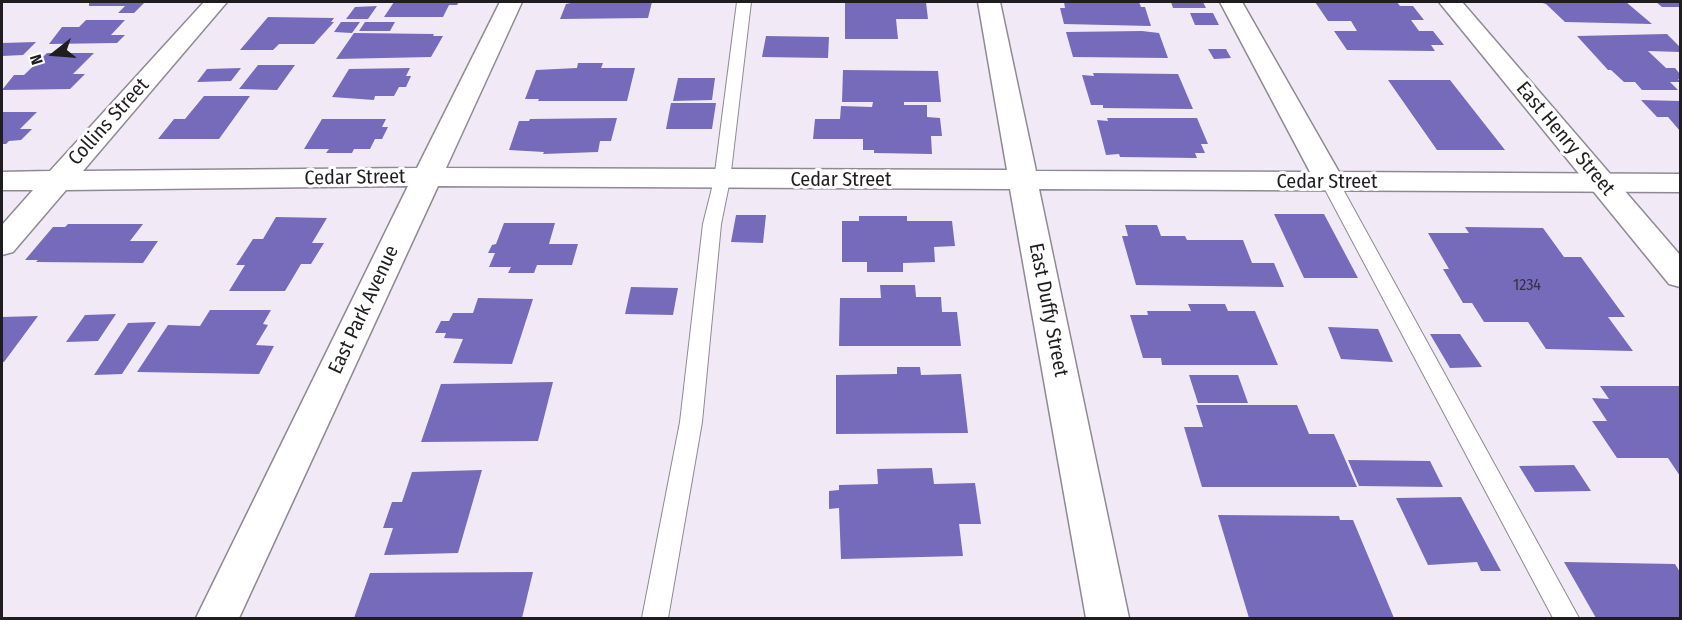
<!DOCTYPE html>
<html>
<head>
<meta charset="utf-8">
<style>
  body { margin:0 }
  #map { position:relative; width:1682px; height:620px; overflow:hidden; background:#f1eaf6; font-family:"Fira Sans Condensed",sans-serif }
  canvas { display:block }
  .frame { position:absolute; inset:0; border:3px solid #201d21; pointer-events:none }
  .north { position:absolute; left:24px; top:24px; width:60px; height:60px; -webkit-text-stroke:4px #fff; paint-order:stroke; rotate:253deg; font-size:16px; font-weight:700; line-height:24px; text-align:center; color:#201d21 }
  .north::after { content:''; display:block; margin:auto; width:21px; height:27px; background:#201d21; clip-path:polygon(50% 0,100% 100%,50% 72%,0 100%) }
</style>
</head>
<body>
<div id="map">
<canvas width="1682" height="620"></canvas>
<div class="frame"></div>
<div class="north">N</div>
</div>
<script>
const ctx = document.querySelector('canvas').getContext('2d');
ctx.lineJoin = 'round';
function fillPath(path, color) {
  ctx.fillStyle = color;
  ctx.fill(path, 'evenodd');
}
function toPath(rows) {
  const path = new Path2D();
  for (const r of rows) {
    path.moveTo(r[0], r[1]);
    for (let i = 2; i < r.length; i += 2) path.lineTo(r[i], r[i + 1]);
  }
  return path;
}
function trace(path, color, width, dash) {
  ctx.strokeStyle = color;
  ctx.lineWidth = width;
  ctx.lineCap = dash ? 'butt' : 'round';
  ctx.setLineDash(dash || []);
  ctx.stroke(path);
}
function label(font, color, halo, rows, align = 'center') {
  ctx.font = font + ' "Fira Sans Condensed",sans-serif';
  ctx.lineWidth = 6;
  ctx.setLineDash([]);
  ctx.textBaseline = 'middle';
  ctx.strokeStyle = halo;
  ctx.fillStyle = color;
  for (const [text, x, y, turn = 0] of rows) {
    ctx.save();
    ctx.translate(x, y);
    ctx.rotate((+turn || 0) * Math.PI / 180);
    ctx.textAlign = isNaN(turn) ? turn : align;
    if (halo) ctx.strokeText(text, 0, 0);
    ctx.fillText(text, 0, 0);
    ctx.restore();
  }
}
fillPath(toPath([
  [89,2,145,2,134,13,118,13,125,6,89,6],
  [394,2,459,2,457,5,449,5,443,17,384,17],
  [576,2,652,2,648,18,560,19,566,4],
  [845,2,926,2,928,19,896,19,898,39,845,39],
  [1064,2,1139,2,1141,7,1145,7,1151,26,1064,24,1060,8,1065,8],
  [1171,2,1203,2,1206,8,1173,8],
  [1315,2,1397,2,1400,6,1413,6,1424,20,1411,20,1419,31,1433,31,1444,45,1431,45,1435,51,1347,50,1334,31,1357,31,1351,21,1328,21],
  [1539,2,1626,2,1652,24,1565,22,1546,4],
  [1656,2,1680,2,1680,7,1662,7],
  [377,6,368,19,346,19,355,7],
  [1190,13,1213,13,1219,25,1195,25],
  [268,17,334,18,331,22,334,22,314,44,279,44,273,50,240,50],
  [86,20,125,20,111,35,125,35,117,43,49,44,62,27,79,27],
  [341,22,360,22,352,33,334,32],
  [365,22,395,22,390,31,359,31],
  [1142,31,1159,33,1168,58,1073,57,1066,32],
  [354,33,434,34,433,36,443,36,431,57,336,59],
  [1667,34,1680,47,1680,52,1648,51,1666,68,1675,68,1680,74,1680,79,1678,79,1680,82,1670,82,1678,90,1642,90,1635,82,1624,82,1611,70,1608,70,1577,36],
  [766,36,829,37,828,58,762,57],
  [36,42,23,55,2,56,2,43],
  [1208,49,1226,49,1231,58,1214,59],
  [47,53,94,53,73,74,85,74,70,89,2,90,14,75,24,75],
  [578,63,603,63,601,68,635,68,627,101,538,101,539,99,525,99,536,70,577,68],
  [258,65,295,65,277,90,239,89],
  [241,68,231,81,197,82,207,69],
  [410,68,406,76,411,76,406,87,399,87,394,96,375,96,374,100,332,97,349,69],
  [843,70,938,71,941,102,904,102,904,105,927,105,927,117,940,118,942,136,931,136,932,154,874,153,874,150,863,150,863,139,813,139,815,119,840,119,841,106,872,107,873,102,842,102],
  [1093,73,1178,74,1193,109,1103,108,1103,105,1091,105,1082,75,1094,76],
  [678,78,715,78,712,100,673,101],
  [1388,80,1450,80,1505,150,1437,150],
  [204,96,250,96,219,139,158,139,174,119,185,119],
  [1641,100,1680,101,1680,131,1668,117,1657,117],
  [671,103,716,103,712,129,666,129],
  [2,112,37,112,20,129,32,129,21,140,9,141,6,144,2,144],
  [617,118,611,141,600,141,598,152,543,154,544,152,509,150,519,121,529,121,530,119],
  [1107,118,1197,118,1208,144,1201,144,1205,153,1195,153,1197,158,1120,157,1119,154,1106,155,1097,120,1108,121],
  [322,119,386,119,382,127,388,127,382,139,375,139,370,149,354,149,352,153,326,153,329,149,304,149],
  [1274,214,1324,214,1358,278,1304,278],
  [736,215,766,215,763,243,731,242],
  [859,216,907,216,907,221,952,221,955,246,934,247,935,262,903,263,903,272,867,272,867,262,842,262,842,221,859,221],
  [276,217,327,218,312,243,324,243,311,264,301,264,285,291,229,291,245,265,236,265,242,256,253,239,263,239],
  [504,223,555,223,549,244,578,244,572,265,537,265,534,273,508,273,511,267,489,267,495,253,488,253,492,245,496,244],
  [68,224,143,224,130,241,158,241,143,263,36,262,38,260,25,260,53,227,65,227],
  [1125,225,1157,225,1161,236,1185,236,1187,240,1243,240,1252,263,1274,263,1284,287,1136,285,1122,236,1128,236],
  [1465,227,1543,228,1564,257,1581,257,1625,317,1608,317,1633,351,1546,349,1528,322,1484,322,1472,303,1463,303,1443,269,1449,269,1428,233,1469,233],
  [880,285,915,285,916,297,941,297,942,312,957,312,961,346,839,346,840,298,881,298],
  [631,287,678,288,673,315,625,314],
  [478,298,533,299,512,364,453,363,463,339,444,338,446,333,435,333,441,321,449,321,453,313,473,313],
  [1188,304,1225,304,1228,311,1255,311,1278,365,1162,365,1161,358,1143,358,1130,315,1148,315,1147,311,1191,311],
  [210,310,271,310,263,324,268,325,256,345,274,346,259,374,137,372,168,325,200,326],
  [116,314,98,341,66,342,85,315],
  [38,316,4,362,2,362,2,317],
  [156,322,122,374,94,375,128,323],
  [1328,327,1378,329,1393,362,1341,359],
  [1430,334,1460,334,1482,367,1450,368],
  [897,367,920,367,921,375,961,374,968,433,836,434,836,375,897,374],
  [1189,375,1238,375,1248,403,1198,403],
  [553,382,538,441,421,442,441,384],
  [1600,386,1680,386,1680,476,1668,458,1617,458,1592,421,1607,421,1592,398,1609,399],
  [1196,405,1297,405,1309,434,1334,434,1357,487,1202,487,1184,427,1203,427],
  [1348,460,1430,461,1443,487,1359,486],
  [1574,465,1591,491,1535,492,1519,466],
  [932,468,934,484,975,483,981,524,959,524,963,556,841,559,839,508,829,509,829,491,839,490,839,485,878,484,877,469],
  [482,470,458,553,384,555,393,528,383,528,392,502,402,502,412,472],
  [1461,497,1501,571,1481,571,1477,562,1428,565,1396,498],
  [1218,515,1339,516,1340,520,1353,520,1394,618,1249,618],
  [1564,562,1675,564,1680,572,1680,618,1596,618],
  [533,572,522,618,354,618,370,573]
]), '#766aba');
const lane = toPath([
  [737,2,751,2,730,180,721,224,702,422,668,618,642,618,680,422,703,224,714,180,737,2],
  [1330,176,1339,182,1579,618,1553,618,1321,182,1330,176]
]);
const street = toPath([
  [204,2,227,2,83,171,417,168,500,2,522,2,446,168,1007,170,978,2,1000,2,1036,171,1310,172,1220,2,1242,2,1339,172,1680,174,1680,192,1039,189,1129,618,1086,618,1010,189,438,186,239,618,196,618,408,186,66,190,13,252,2,255,2,225,33,190,2,190,2,172,50,171,204,2]
]);
const secondary = toPath([
  [1439,2,1462,2,1680,255,1680,287,1669,284,1439,2]
]);
trace(lane, '#8f8994', 2);
trace(street, '#8f8994', 3);
trace(secondary, '#8f8994', 3);
fillPath(lane, '#fff');
fillPath(street, '#fff');
fillPath(secondary, '#fff');
label('16px', '#363047', null, [
  ["1234",1527,286]
]);
label('20px', '#201d21', '#fff', [
  ["Collins Street",109,122,-48],
  ["East Henry Street",1565,139,50],
  ["Cedar Street",355,178,-1],
  ["Cedar Street",841,180],
  ["Cedar Street",1327,182],
  ["East Park Avenue",364,310,-65],
  ["East Duffy Street",1048,310,79]
]);
</script>
</body>
</html>
